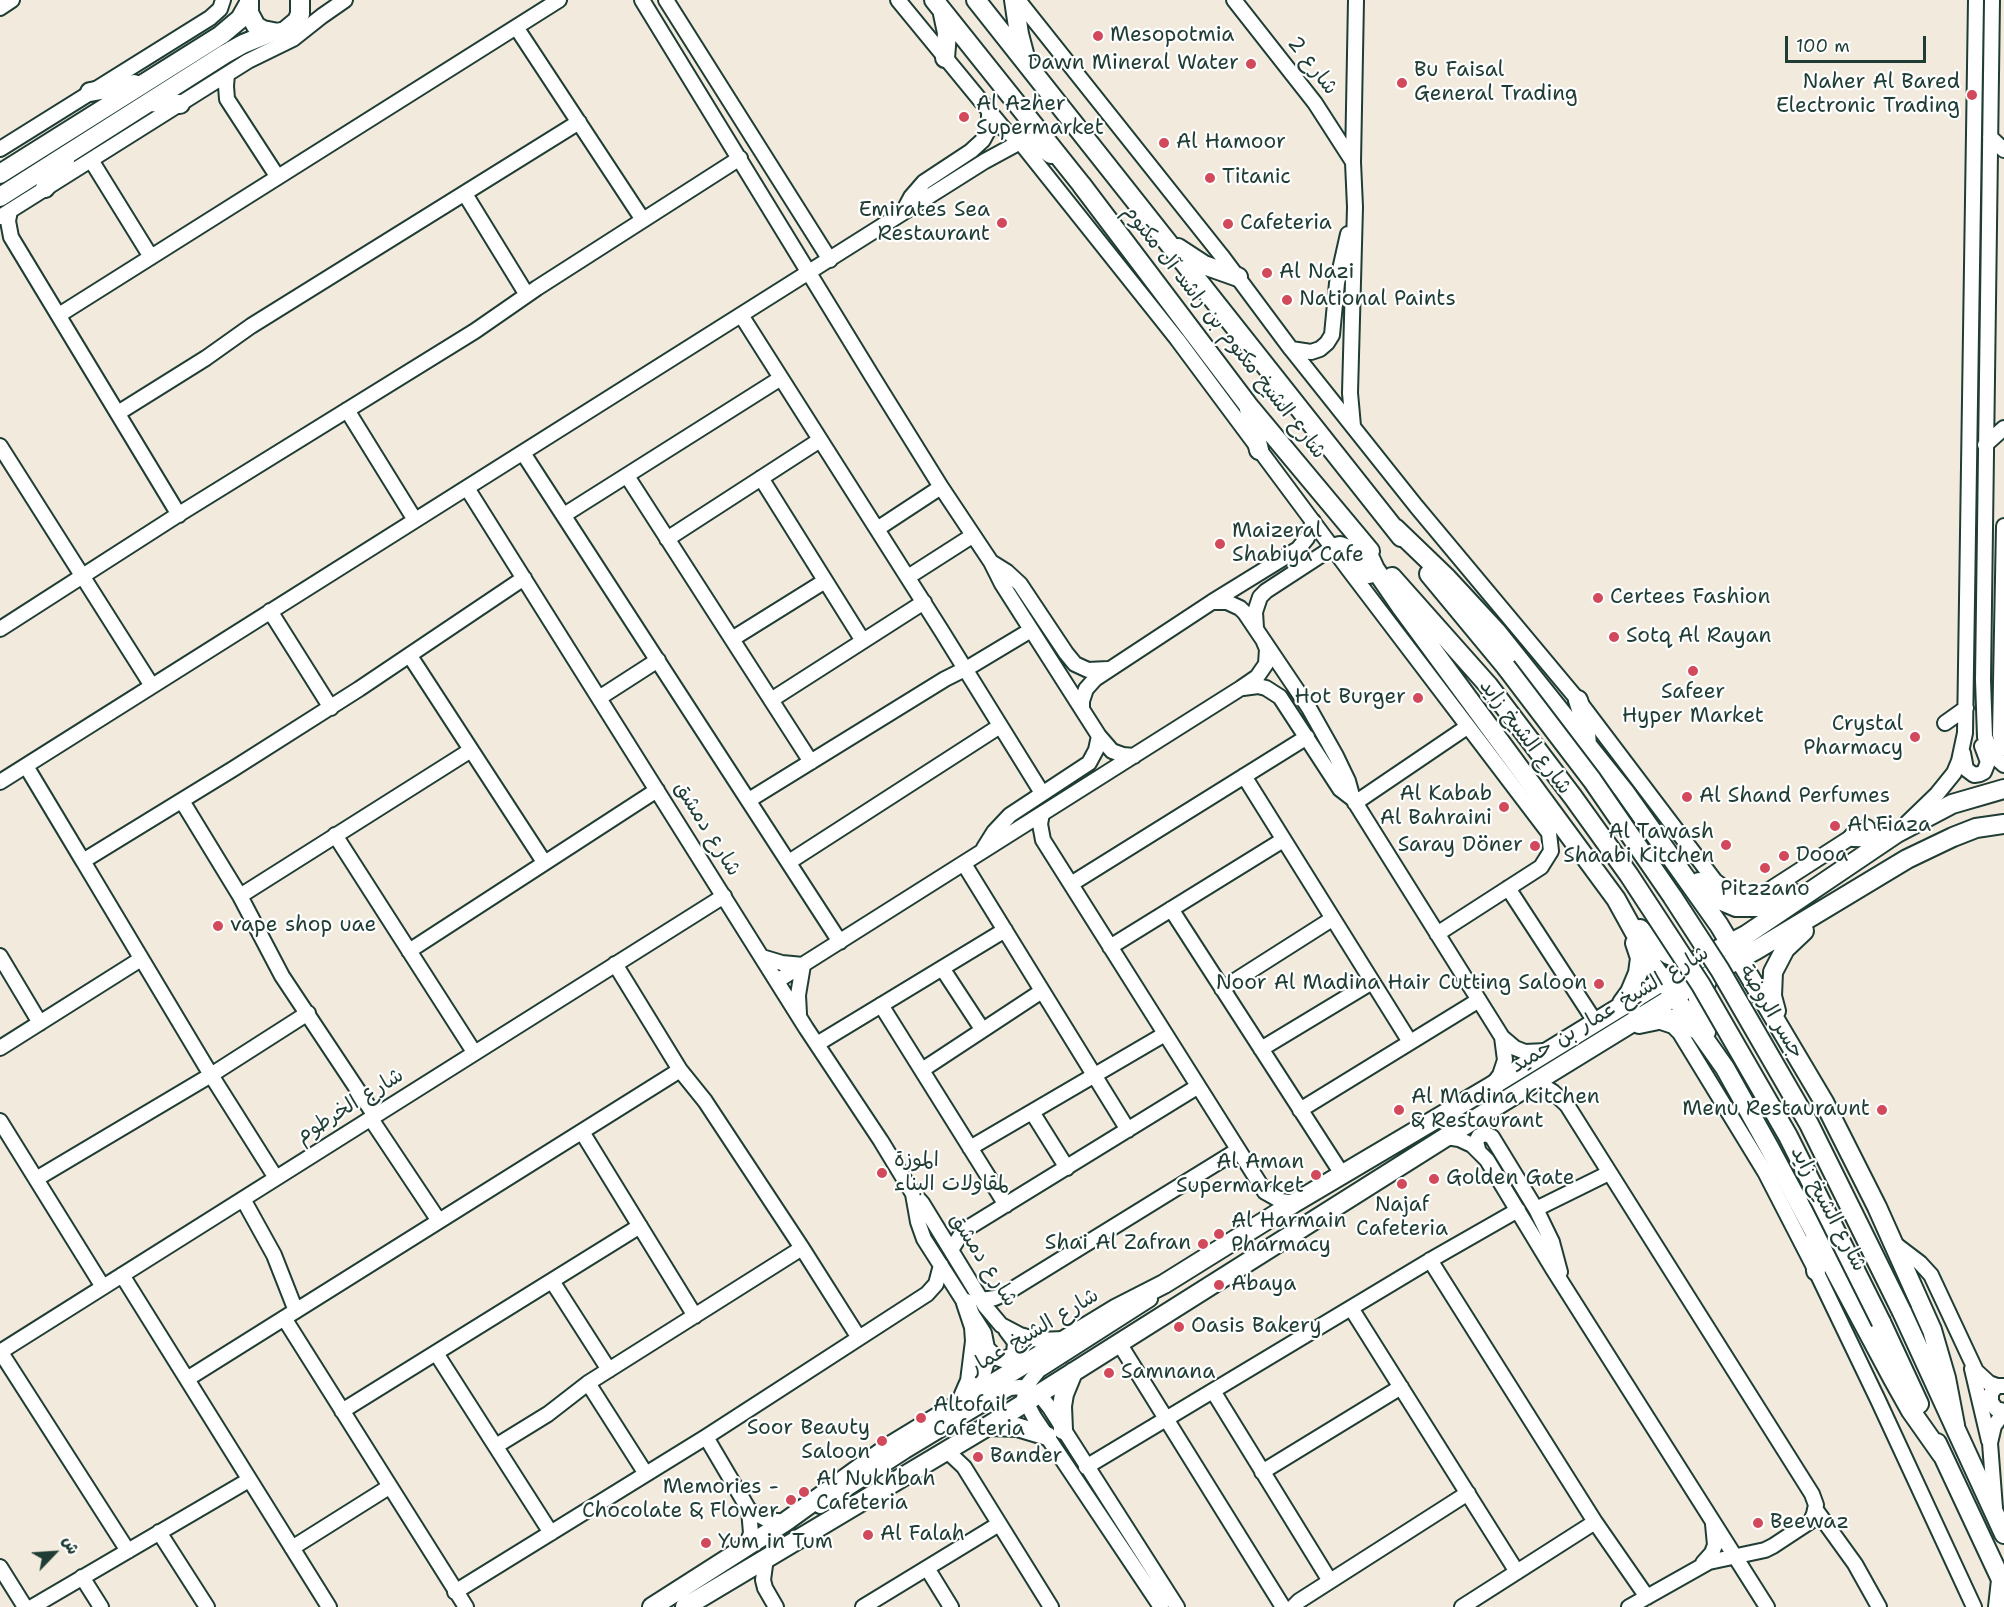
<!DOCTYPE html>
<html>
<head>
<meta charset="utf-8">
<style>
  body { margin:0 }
  #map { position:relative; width:2004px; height:1607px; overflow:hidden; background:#f2eadc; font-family:"Shantell Sans","Playpen Sans Arabic",sans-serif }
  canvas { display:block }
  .north { position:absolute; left:24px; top:1523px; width:60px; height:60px; -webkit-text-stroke:4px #fff; paint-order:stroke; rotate:65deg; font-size:16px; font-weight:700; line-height:24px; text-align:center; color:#1f3d34 }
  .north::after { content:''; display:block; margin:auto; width:21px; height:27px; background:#1f3d34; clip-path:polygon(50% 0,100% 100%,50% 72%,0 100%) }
  .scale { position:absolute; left:1785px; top:36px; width:141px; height:27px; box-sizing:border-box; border:3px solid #1f3d34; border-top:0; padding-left:8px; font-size:18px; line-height:21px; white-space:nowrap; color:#1f3d34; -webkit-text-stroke:4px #fff; paint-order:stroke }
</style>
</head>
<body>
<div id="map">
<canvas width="2004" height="1607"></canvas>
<div class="north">ش</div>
<div class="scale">100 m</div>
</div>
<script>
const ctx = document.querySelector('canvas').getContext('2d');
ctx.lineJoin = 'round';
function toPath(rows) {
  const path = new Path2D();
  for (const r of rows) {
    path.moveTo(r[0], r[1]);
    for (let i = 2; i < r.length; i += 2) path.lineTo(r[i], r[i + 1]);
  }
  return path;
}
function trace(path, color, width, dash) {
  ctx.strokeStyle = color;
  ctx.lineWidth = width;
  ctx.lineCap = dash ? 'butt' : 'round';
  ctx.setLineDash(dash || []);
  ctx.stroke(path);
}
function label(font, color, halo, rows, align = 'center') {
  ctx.font = font + ' "Shantell Sans","Playpen Sans Arabic",sans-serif';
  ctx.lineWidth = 4.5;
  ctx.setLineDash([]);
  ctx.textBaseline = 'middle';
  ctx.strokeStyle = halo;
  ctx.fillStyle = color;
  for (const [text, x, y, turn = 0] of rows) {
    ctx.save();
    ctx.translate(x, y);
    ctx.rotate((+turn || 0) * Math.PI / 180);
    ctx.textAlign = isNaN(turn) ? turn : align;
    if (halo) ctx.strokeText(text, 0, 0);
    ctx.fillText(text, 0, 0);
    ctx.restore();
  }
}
const minor = toPath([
  [642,0,872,376,941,487,991,562,1002,584,1099,736,1112,751,1123,755,1134,756],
  [666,0,830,260],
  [898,0,1004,129,1020,142,1177,339,1349,570,1549,833,1551,851,1541,867,1437,934],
  [1018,0,1221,255,1291,349,1416,506,1578,700,1715,881,1726,889,1739,894,1753,895,1766,892,1867,827],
  [1234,0,1315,103,1353,162],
  [1992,0,1983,680,1985,737,1994,756,2004,765],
  [0,8,12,0],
  [516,27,643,220],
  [227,74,226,86,227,99,277,176],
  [1990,137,2004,150],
  [0,149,210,18,220,9,223,0],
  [91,160,151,257],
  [465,194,527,295],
  [10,211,8,221,11,237,179,515],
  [903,212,911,197,924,182,971,151,983,140,989,129,989,112],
  [0,217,248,61,293,39,322,16,345,0],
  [59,315,559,0],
  [741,315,941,630,1042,793],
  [1291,349,1311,352,1320,349,1327,343,1332,335,1337,283,1348,234],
  [347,410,415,520],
  [118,413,206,358,251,326,579,122],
  [1353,426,1350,393,1355,207,1353,162,1356,0],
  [1985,445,2004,428],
  [0,446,152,686],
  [523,453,840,942],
  [627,476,811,762],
  [761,478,863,641],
  [467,488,806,1028,881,1141,912,1192,922,1203,985,1306,1001,1325,1020,1335,1038,1340,1064,1339],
  [564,515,781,378],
  [2004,526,2000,735,2004,748],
  [877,529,941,487],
  [667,539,820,440],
  [991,562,1007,572,1020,584,1066,653,1075,664,1088,670,1108,669],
  [908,577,972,536],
  [1212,602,1227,602,1240,608,1245,613,1309,708,1336,756,1348,781,1353,799,1502,1037,1515,1048,1525,1052,1546,1051],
  [270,611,331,708],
  [1256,628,1255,612,1260,597,1266,591,1332,548],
  [0,629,176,516,475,331,537,288,740,158],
  [732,639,825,581],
  [410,656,544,862],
  [1243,688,1258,686,1266,688,1280,697,1340,789,1353,799],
  [599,698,658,660],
  [771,700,924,602],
  [1082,708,1082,701,1086,689,1095,679,1212,602,1298,549,1307,538,1313,521],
  [1945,723,1966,708],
  [1963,753,1966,769,1974,775,1980,774,1984,772,1988,762,1982,746],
  [26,766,83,861,233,769,359,689,524,578],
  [1244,776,1410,1042],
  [0,782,985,161,1020,142],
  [749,800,945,679,971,666,1031,630],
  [182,801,240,896,282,976,375,1116],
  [1355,803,1467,727],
  [1042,814,1040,824,1043,840,1265,1192,1281,1201,1294,1203],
  [1907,823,1937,794,1954,773,1959,761,1965,733,1976,0],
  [335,835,474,1052],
  [984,848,994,832,1010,815,1089,763,1096,750,1099,736],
  [83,861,211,1075,276,1178],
  [789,862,1000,726],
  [964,864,1128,1130],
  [1071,884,1307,737],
  [1508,888,1596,1023],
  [240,896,471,750],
  [1171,909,1342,1174],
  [1110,947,1283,840],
  [409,951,657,790],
  [0,956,40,1023],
  [762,957,782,963,803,965,798,995,799,1014],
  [615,964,680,1070,705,1101,802,1248,859,1338],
  [942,968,982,1029],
  [777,981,1241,688,1257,677,1266,664,1267,649,1264,642],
  [1222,989,1332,919],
  [881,1005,1006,1205],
  [1661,1022,1673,1026,1680,1033,1765,1172,1816,1271,1878,1400,1974,1607],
  [817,1044,1005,930],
  [0,1048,141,959],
  [1261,1049,1372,982],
  [922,1070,1042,991],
  [1535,1081,1553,1092,1567,1105,1812,1494,1816,1505,1814,1514,1811,1521,1773,1546,1765,1550,1709,1562,1629,1607],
  [1494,1083,1500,1075,1505,1060,1502,1037],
  [1300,1110,1479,1000],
  [1032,1112,1067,1168],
  [371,1119,439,1221],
  [0,1121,103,1287],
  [582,1132,695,1316],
  [1446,1137,1459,1139,1472,1145,1487,1160,1553,1269,1767,1607],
  [970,1148,1165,1034],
  [1478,1149,1476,1142,1479,1136,1486,1134,1492,1137,1536,1209,1552,1242,1560,1272],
  [36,1179,211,1075,308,1013],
  [913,1194,918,1222,924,1239,984,1333,987,1348,987,1361,978,1393],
  [243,1199,274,1255,296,1311],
  [1536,1209,1609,1173],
  [1895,1244,1920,1263,1931,1275,1976,1371,1989,1383,1997,1386,2004,1386],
  [951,1250,960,1236,971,1226,1197,1087],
  [1430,1260,1595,1522,1647,1597],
  [122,1275,329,1607],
  [552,1281,609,1370],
  [1150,1299,1039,1370,1027,1385,1024,1398,1034,1417,1161,1607],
  [981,1300,995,1298,1008,1292,1238,1150],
  [1351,1308,1517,1572],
  [284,1318,466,1607],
  [1119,1343,1283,1607],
  [987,1348,997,1358,1003,1360,1014,1354,1015,1342,1006,1330],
  [0,1351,128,1551],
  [0,1352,724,896],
  [436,1353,551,1533],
  [1972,1369,1989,1441],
  [187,1379,680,1070],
  [588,1383,646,1474],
  [1997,1386,1991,1393,1991,1402,1996,1409,2004,1411],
  [1213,1391,1330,1581],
  [342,1411,640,1226],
  [706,1437,749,1510,751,1533,746,1547],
  [496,1446,548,1414,588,1383,802,1248],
  [947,1451,964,1467,1051,1607],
  [1086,1467,1434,1258,1518,1210],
  [1262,1472,1401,1387],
  [820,1506,905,1451,1001,1393,1010,1388,1020,1387,1030,1389,1039,1394,1050,1408,1177,1607],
  [1995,1508,1990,1443,1994,1426,2004,1412],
  [749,1510,768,1520,786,1522],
  [1816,1510,1855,1564,1879,1607],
  [159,1532,207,1607],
  [292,1548,389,1487],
  [766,1558,763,1580,765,1588,776,1607],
  [1703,1563,1712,1553,1715,1545,1713,1524],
  [0,1567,25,1607],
  [927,1568,951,1607],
  [82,1577,101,1607],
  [455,1592,706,1437,927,1294,936,1284,941,1265],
  [32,1607,249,1480],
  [863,1607,999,1524],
  [1293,1607,1299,1601,1468,1493],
  [1462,1607,1595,1522]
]);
const major = toPath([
  [249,0,249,13,256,26,263,30,278,33,285,31,297,21,300,14,300,0],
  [934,0,1081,184,1248,405,1370,551],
  [976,0,1401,537],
  [1014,0,1019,34,1025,57],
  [943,14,947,33,945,58],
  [90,92,134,84],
  [150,102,180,104],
  [1020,142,1037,144,1051,154],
  [0,174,221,35,240,19,248,5],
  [45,188,65,161],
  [0,197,225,54,243,44,270,33],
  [1178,248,1204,265,1238,277],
  [1249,409,1259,450],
  [1395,528,1447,578,1497,632,1624,791,1719,925,1824,1102,1877,1207,1932,1330,1946,1378,1955,1425],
  [1363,543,1375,569,1401,607,1616,899,1653,966,1725,1068,1769,1147,1893,1379,1911,1411,1942,1455],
  [1332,548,1340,546,1348,549,1369,574],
  [1429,574,1506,667],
  [1392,577,1488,685],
  [1578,700,1585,722,1587,745],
  [1853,837,1889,838],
  [1699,882,1717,899,1736,907,1757,907,1796,894],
  [1640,929,1656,946,1669,955,1684,961,1696,962],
  [1622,1003,1630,992,1638,973,1640,958,1635,943],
  [1776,1011,1772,996,1773,972,1785,949,1804,931],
  [1639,1024,1668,1018,1681,1021,1695,1029],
  [1706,1032,1701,1018,1698,999,1709,977],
  [1815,1238,1816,1271],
  [1902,1312,2004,1534],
  [1881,1322,1919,1404],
  [960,1404,970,1381,975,1341,974,1327,966,1303],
  [988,1426,1017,1427,1047,1436],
  [1063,1430,1062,1406,1064,1394,1073,1372],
  [1937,1443,2004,1586],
  [652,1607,785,1522,890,1446,1117,1308,1164,1284,1294,1203,1490,1087,1694,962,1746,935,1897,833,1952,804,2004,789],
  [685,1607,988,1426,1446,1137,1711,974,1756,950,1907,859,1953,837,1976,828,2004,824],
  [1998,1607,2001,1580]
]);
trace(minor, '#1f3d34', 18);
trace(major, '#1f3d34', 22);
trace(minor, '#fff', 14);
trace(major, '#fff', 18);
const majorBridge = toPath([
  [1506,667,1592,780,1672,896,1720,970,1809,1124,1902,1312],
  [1488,685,1573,797,1629,875,1701,985,1788,1136,1881,1322]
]);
trace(majorBridge, '#1f3d34', 22, []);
trace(majorBridge, '#fff', 18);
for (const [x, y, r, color] of [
  [1098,36,6,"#d1495b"],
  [1251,64,6,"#d1495b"],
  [1402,83,6,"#d1495b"],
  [1972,95,6,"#d1495b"],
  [964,117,6,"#d1495b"],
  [1164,143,6,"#d1495b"],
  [1210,178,6,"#d1495b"],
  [1002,223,6,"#d1495b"],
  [1228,224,6,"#d1495b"],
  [1267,273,6,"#d1495b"],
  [1287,300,6,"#d1495b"],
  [1220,544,6,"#d1495b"],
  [1598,598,6,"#d1495b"],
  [1614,637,6,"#d1495b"],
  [1693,671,6,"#d1495b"],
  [1418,698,6,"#d1495b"],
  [1915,737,6,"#d1495b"],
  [1687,797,6,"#d1495b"],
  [1504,807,6,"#d1495b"],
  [1835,826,6,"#d1495b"],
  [1726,845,6,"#d1495b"],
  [1535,846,6,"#d1495b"],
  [1784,856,6,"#d1495b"],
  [1765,868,6,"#d1495b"],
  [218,926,6,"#d1495b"],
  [1599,984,6,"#d1495b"],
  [1399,1110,6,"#d1495b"],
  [1882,1110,6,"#d1495b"],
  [882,1173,6,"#d1495b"],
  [1316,1175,6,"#d1495b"],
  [1434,1179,6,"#d1495b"],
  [1402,1184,6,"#d1495b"],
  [1219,1234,6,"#d1495b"],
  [1203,1244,6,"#d1495b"],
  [1219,1285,6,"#d1495b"],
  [1179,1327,6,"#d1495b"],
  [1109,1373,6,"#d1495b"],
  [921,1418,6,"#d1495b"],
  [882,1441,6,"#d1495b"],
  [978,1457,6,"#d1495b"],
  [804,1492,6,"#d1495b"],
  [791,1500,6,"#d1495b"],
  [1758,1523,6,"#d1495b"],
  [868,1535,6,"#d1495b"],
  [706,1543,6,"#d1495b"]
]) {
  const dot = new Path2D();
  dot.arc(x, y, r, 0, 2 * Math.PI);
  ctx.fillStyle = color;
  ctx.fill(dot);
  trace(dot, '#fff', 2);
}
label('21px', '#1f3d34', '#fff', [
  ["Mesopotmia",1110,36],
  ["Dawn Mineral Water",1239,64,"right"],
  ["Bu Faisal",1414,71],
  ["General Trading",1414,95],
  ["Naher Al Bared",1960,83,"right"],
  ["Electronic Trading",1960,107,"right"],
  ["Al Azher",976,105],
  ["Supermarket",976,129],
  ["Al Hamoor",1176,143],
  ["Titanic",1222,178],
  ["Emirates Sea",990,211,"right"],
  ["Restaurant",990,235,"right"],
  ["Cafeteria",1240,224],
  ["Al Nazi",1279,273],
  ["National Paints",1299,300],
  ["Maizeral",1232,532],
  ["Shabiya Cafe",1232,556],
  ["Certees Fashion",1610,598],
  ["Sotq Al Rayan",1626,637],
  ["Safeer",1693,693,"center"],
  ["Hyper Market",1693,717,"center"],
  ["Hot Burger",1406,698,"right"],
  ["Crystal",1903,725,"right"],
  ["Pharmacy",1903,749,"right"],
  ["Al Kabab",1492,795,"right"],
  ["Al Bahraini",1492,819,"right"],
  ["Al Shand Perfumes",1699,797],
  ["Al Fiaza",1847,826],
  ["Al Tawash",1714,833,"right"],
  ["Shaabi Kitchen",1714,857,"right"],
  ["Saray Döner",1523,846,"right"],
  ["Dooa",1796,856],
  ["Pitzzano",1765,890,"center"],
  ["vape shop uae",230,926],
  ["Noor Al Madina Hair Cutting Saloon",1587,984,"right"],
  ["Al Madina Kitchen",1411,1098],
  ["& Restaurant",1411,1122],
  ["Menu Restauraunt",1870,1110,"right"],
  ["الموزة",894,1161],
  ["لمقاولات البناء",894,1185],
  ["Al Aman",1304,1163,"right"],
  ["Supermarket",1304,1187,"right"],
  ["Golden Gate",1446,1179],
  ["Najaf",1402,1206,"center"],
  ["Cafeteria",1402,1230,"center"],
  ["Al Harmain",1231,1222],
  ["Pharmacy",1231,1246],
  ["Shai Al Zafran",1191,1244,"right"],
  ["Abaya",1231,1285],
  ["Oasis Bakery",1191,1327],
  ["Samnana",1121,1373],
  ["Altofail",933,1406],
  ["Cafeteria",933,1430],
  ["Soor Beauty",870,1429,"right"],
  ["Saloon",870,1453,"right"],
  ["Bander",990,1457],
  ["Al Nukhbah",816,1480],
  ["Cafeteria",816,1504],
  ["Memories -",779,1488,"right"],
  ["Chocolate & Flower",779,1512,"right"],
  ["Beewaz",1770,1523],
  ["Al Falah",880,1535],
  ["Yum in Tum",718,1543]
], 'left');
label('21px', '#1f3d34', '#fff', [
  ["شارع 2",1312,66,52],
  ["شارع الشيخ مكتوم بن راشد آل مكتوم",1224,332,52],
  ["شارع الشيخ زايد",1525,737,53],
  ["شارع دمشق",707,829,58],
  ["شارع الشيخ عمار بن حميد",1610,1010,-31],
  ["جسر الروضة",1771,1012,59],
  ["شارع الخرطوم",350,1106,-32],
  ["شارع الشيخ زايد",1828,1209,62],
  ["شارع دمشق",983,1260,57],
  ["شارع الشيخ عمار",1034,1332,-31]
]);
</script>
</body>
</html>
